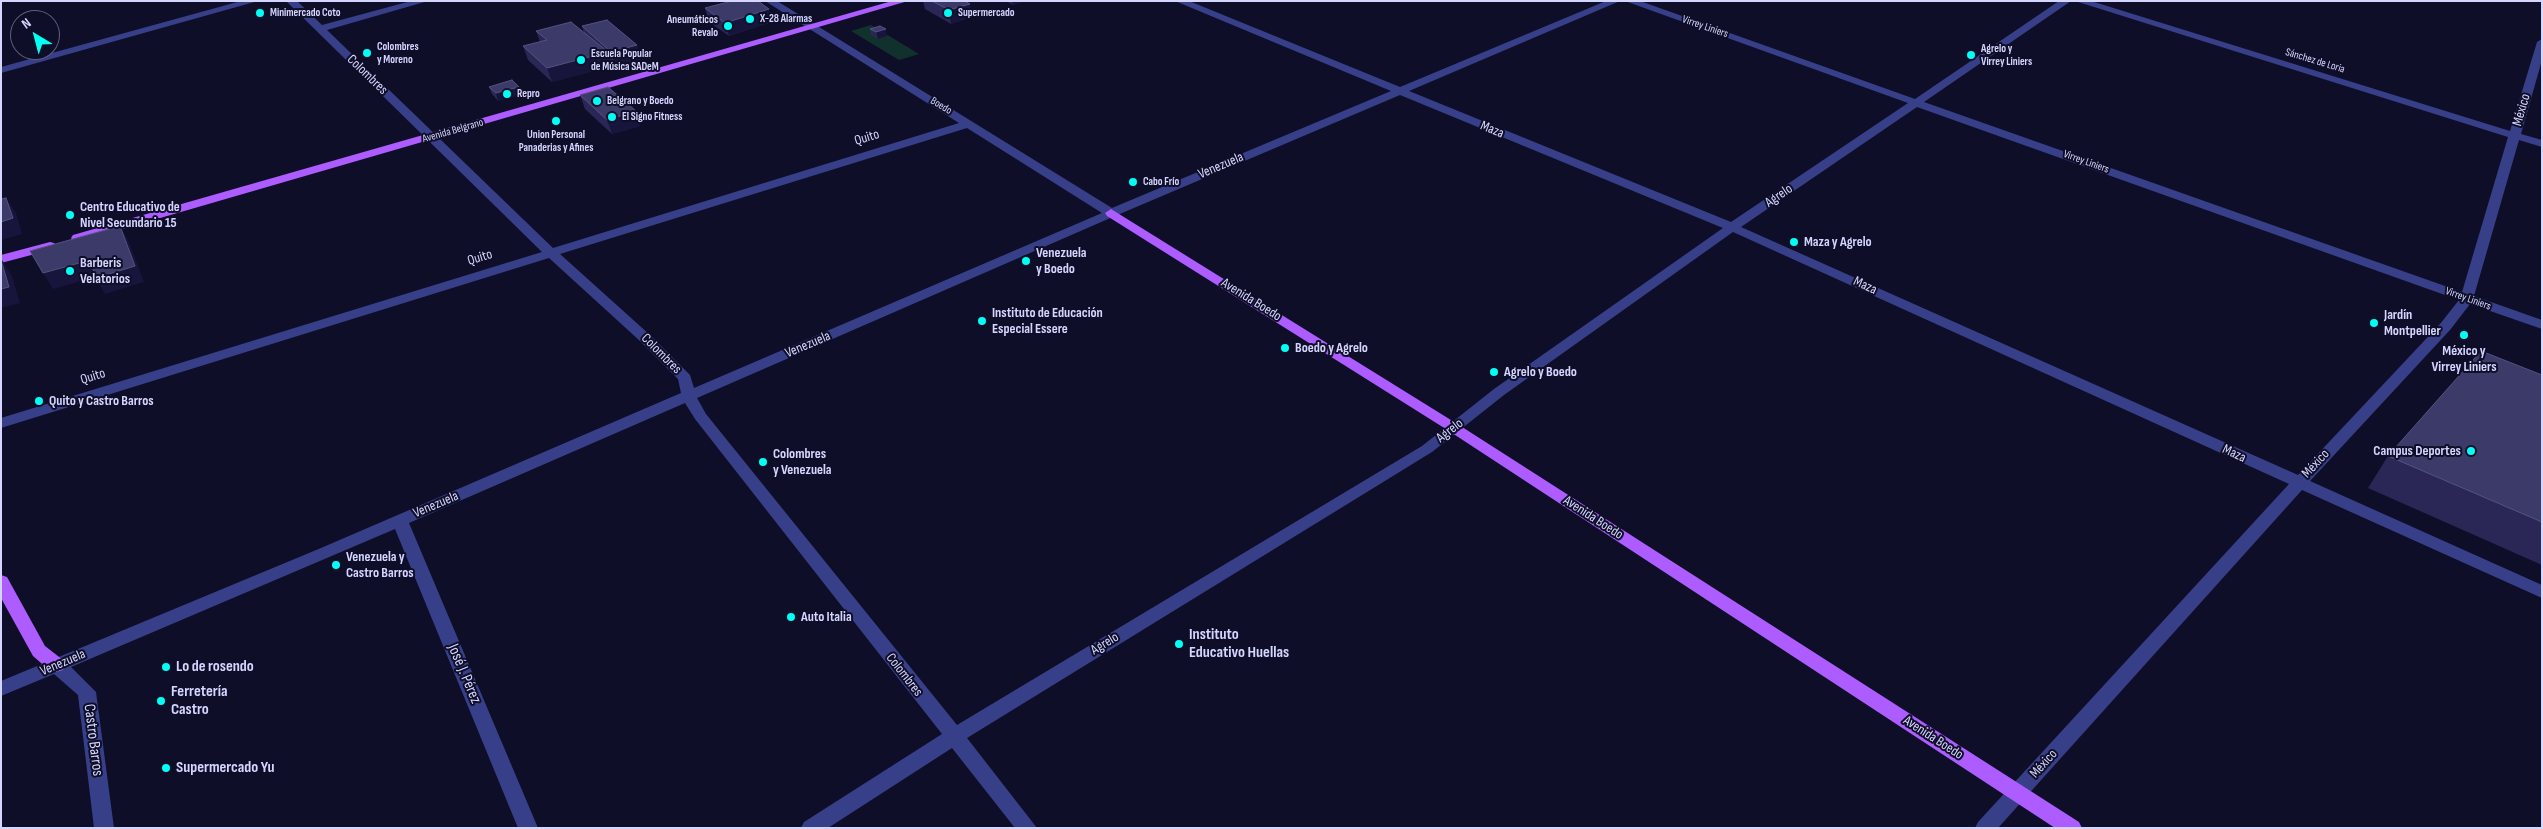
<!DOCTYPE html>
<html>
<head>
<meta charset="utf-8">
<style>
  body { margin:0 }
  #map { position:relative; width:2543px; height:829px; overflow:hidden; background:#0f0e28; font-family:"Sofia Sans Condensed",sans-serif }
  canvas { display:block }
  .frame { position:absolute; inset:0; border:2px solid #d5d6ff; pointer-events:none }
  .north { position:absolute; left:10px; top:10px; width:50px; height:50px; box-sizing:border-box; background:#0f0e28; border:1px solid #5e5e7e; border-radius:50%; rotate:323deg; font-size:14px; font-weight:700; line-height:20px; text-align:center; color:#d5d6ff }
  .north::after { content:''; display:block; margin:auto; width:18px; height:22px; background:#01fff5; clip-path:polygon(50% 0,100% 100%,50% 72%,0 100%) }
</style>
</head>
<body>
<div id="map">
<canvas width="2543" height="829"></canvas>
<div class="frame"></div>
<div class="north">N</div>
</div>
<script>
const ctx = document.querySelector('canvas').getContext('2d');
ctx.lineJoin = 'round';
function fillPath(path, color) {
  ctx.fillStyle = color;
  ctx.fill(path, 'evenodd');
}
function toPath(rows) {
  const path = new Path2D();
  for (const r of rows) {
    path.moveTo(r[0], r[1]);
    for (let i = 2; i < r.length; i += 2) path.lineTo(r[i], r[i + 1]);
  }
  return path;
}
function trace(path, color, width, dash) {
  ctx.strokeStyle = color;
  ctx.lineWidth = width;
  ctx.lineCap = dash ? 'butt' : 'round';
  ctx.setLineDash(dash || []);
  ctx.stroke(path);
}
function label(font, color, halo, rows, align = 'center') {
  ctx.font = font + ' "Sofia Sans Condensed",sans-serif';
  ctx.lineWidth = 4;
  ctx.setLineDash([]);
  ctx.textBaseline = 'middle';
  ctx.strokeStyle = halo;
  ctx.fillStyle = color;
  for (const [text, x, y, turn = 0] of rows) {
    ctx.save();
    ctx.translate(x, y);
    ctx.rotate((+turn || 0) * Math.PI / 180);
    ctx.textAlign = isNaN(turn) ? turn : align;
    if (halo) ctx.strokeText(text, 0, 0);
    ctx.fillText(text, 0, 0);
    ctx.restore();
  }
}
fillPath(toPath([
  [871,25,919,54,899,60,851,31]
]), '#11322c');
fillPath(toPath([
  [241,1,258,1,1,73,1,67,241,1],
  [286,1,297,1,322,25,411,1,428,1,327,30,553,248,959,123,765,1,777,1,1112,208,1391,91,1175,1,1189,1,1400,87,1606,1,1620,1,1409,91,1731,222,1908,103,1625,1,1640,1,1915,99,2059,1,2071,1,1924,102,2462,292,2508,137,2075,1,2091,1,2510,131,2537,42,2542,39,2542,60,2521,134,2542,140,2542,147,2519,140,2474,296,2542,320,2542,329,2470,304,2450,330,2310,481,2542,585,2542,598,2302,490,1998,828,1975,828,1978,822,2289,484,1733,232,1504,395,1432,452,967,738,1037,828,1015,828,952,748,828,828,801,828,804,822,942,734,695,419,685,403,409,523,538,828,518,828,395,529,71,667,96,692,114,828,94,828,78,695,54,674,1,696,1,681,321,548,681,393,678,379,640,341,549,258,1,428,1,418,542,252,286,1],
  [1400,95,1723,228,1494,389,1422,446,957,725,706,414,697,398,1115,216,1400,95],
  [1917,107,2459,300,2440,324,2298,475,1741,227,1917,107],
  [967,128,1102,213,694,388,690,375,650,335,560,254,967,128]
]), '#373f89');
fillPath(toPath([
  [892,1,908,1,81,241,73,241,71,238,73,235,892,1],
  [1111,209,1459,425,2079,822,2082,828,2055,828,1449,431,1107,216,1105,213,1111,209],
  [50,242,54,243,56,246,54,249,1,263,1,255,50,242],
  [1,575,7,577,45,646,63,660,65,665,63,670,56,672,49,670,33,656,1,598,1,575]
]), '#ac5cff');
fillPath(toPath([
  [923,1,965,1,972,17,951,24,925,9],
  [1006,1,1026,1,1013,5],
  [705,8,772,22,729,36,709,22],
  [582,26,637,45,641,59,616,66,611,61,612,66,552,82,528,60,523,46,540,42,536,31,584,33],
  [870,29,887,36,878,39,871,35],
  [489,87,519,87,522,94,498,101,492,94],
  [580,95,640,126,612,134,585,109],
  [2542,375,2542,565,2368,488,2388,456]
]), '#2a2756');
fillPath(toPath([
  [1012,1,1026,1,1013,5],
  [970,4,972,17,951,24,949,10],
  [769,9,772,22,729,36,725,23],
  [886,29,887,36,878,39,876,32],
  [637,45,641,59,616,66,611,52],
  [608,52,612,66,552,82,547,68],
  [519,87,522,94,498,101,496,93],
  [636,111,640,126,612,134,607,120],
  [6,198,16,213,22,234,1,240,1,222],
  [120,226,129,242,144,282,105,294,96,278],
  [2,260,12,276,20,303,1,308],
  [90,260,99,276,53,289,43,273]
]), '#17153c');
const building = toPath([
  [732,1,758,1,769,9,725,23,705,8,732,1],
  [932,1,965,1,970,4,949,10,932,1],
  [607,20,637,45,611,52,582,26,607,20],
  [571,22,608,52,547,68,523,46,547,40,536,31,571,22],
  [880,26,886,29,876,32,870,29,880,26],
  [512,80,519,87,496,93,489,87,512,80],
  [608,87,636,111,607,120,580,95,608,87],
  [6,198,13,218,1,222,1,199,6,198],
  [120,226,135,266,96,278,90,260,43,273,30,251,120,226],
  [1,260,9,287,1,289,1,260],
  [2481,351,2542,375,2542,522,2388,456,2481,351]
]);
fillPath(building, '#3c3a68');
trace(building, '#545280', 1);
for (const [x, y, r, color] of [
  [260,13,5,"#01fff5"],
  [948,13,5,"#01fff5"],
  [750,19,5,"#01fff5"],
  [728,26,5,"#01fff5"],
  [367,53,5,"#01fff5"],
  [1971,55,5,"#01fff5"],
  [581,60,5,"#01fff5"],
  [507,94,5,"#01fff5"],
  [597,101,5,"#01fff5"],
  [612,117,5,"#01fff5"],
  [556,121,5,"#01fff5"],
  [1133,182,5,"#01fff5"],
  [70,215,5,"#01fff5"],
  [1794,242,5,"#01fff5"],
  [1026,261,5,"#01fff5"],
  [70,271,5,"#01fff5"],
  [982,321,5,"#01fff5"],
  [2374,323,5,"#01fff5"],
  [2464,335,5,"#01fff5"],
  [1285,348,5,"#01fff5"],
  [1494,372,5,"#01fff5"],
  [39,401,5,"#01fff5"],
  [2471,451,5,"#01fff5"],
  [763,462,5,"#01fff5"],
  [336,565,5,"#01fff5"],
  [791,617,5,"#01fff5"],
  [1179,644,5,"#01fff5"],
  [166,667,5,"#01fff5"],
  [161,701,5,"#01fff5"],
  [166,768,5,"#01fff5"]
]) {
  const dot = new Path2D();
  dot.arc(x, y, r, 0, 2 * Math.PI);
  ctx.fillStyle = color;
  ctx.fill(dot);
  trace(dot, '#0f0e28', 2);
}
label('bold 11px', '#d5d6ff', '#0f0e28', [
  ["Minimercado Coto",270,13],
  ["Supermercado",958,13],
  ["X-28 Alarmas",760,19],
  ["Aneumáticos",718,20,"right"],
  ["Revalo",718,33,"right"],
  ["Colombres",377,47],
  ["y Moreno",377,60],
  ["Agrelo y",1981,49],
  ["Virrey Liniers",1981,62],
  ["Escuela Popular",591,54],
  ["de Música SADeM",591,67],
  ["Repro",517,94],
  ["Belgrano y Boedo",607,101],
  ["El Signo Fitness",622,117],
  ["Union Personal",556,135,"center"],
  ["Panaderias y Afines",556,148,"center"],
  ["Cabo Frío",1143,182]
], 'left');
label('11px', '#d5d6ff', '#0f0e28', [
  ["Virrey Liniers",1705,27,19],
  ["Sánchez de Loria",2315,61,17],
  ["Boedo",941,106,31],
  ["Avenida Belgrano",453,131,-16],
  ["Virrey Liniers",2086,162,20],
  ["Virrey Liniers",2468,299,20]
]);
label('14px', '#d5d6ff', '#0f0e28', [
  ["Colombres",367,75,44],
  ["México",2522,110,-74],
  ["Maza",1492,130,22],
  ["Quito",867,138,-17],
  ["Venezuela",1221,166,-23],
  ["Agrelo",1779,196,-34],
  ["Quito",480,258,-17],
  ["Maza",1865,286,25],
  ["Avenida Boedo",1251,300,32],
  ["Venezuela",808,345,-23],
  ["Colombres",661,354,45],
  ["Quito",93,377,-17],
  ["Agrelo",1450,431,-38],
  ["Maza",2234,454,25],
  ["México",2316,464,-47],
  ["Venezuela",436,505,-23],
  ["Avenida Boedo",1593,518,33],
  ["Agrelo",1105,644,-31],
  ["Venezuela",63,663,-23],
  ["Colombres",904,675,52],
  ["Avenida Boedo",1933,738,33],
  ["México",2044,764,-48]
]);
label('bold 14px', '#d5d6ff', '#0f0e28', [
  ["Centro Educativo de",80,207],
  ["Nivel Secundario 15",80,223],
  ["Maza y Agrelo",1804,242],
  ["Venezuela",1036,253],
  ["y Boedo",1036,269],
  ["Barberis",80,263],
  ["Velatorios",80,279],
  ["Instituto de Educación",992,313],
  ["Especial Essere",992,329],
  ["Jardín",2384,315],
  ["Montpellier",2384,331],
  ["Boedo y Agrelo",1295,348],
  ["México y",2464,351,"center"],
  ["Virrey Liniers",2464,367,"center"],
  ["Agrelo y Boedo",1504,372],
  ["Quito y Castro Barros",49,401],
  ["Campus Deportes",2461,451,"right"],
  ["Colombres",773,454],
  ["y Venezuela",773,470],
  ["Venezuela y",346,557],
  ["Castro Barros",346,573],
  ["Auto Italia",801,617]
], 'left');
label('bold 16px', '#d5d6ff', '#0f0e28', [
  ["Instituto",1189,635],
  ["Educativo Huellas",1189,653],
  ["Lo de rosendo",176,667],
  ["Ferretería",171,692],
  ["Castro",171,710],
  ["Supermercado Yu",176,768]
], 'left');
label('16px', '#d5d6ff', '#0f0e28', [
  ["José J. Pérez",464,674,67],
  ["Castro Barros",93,740,83]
]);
</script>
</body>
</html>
